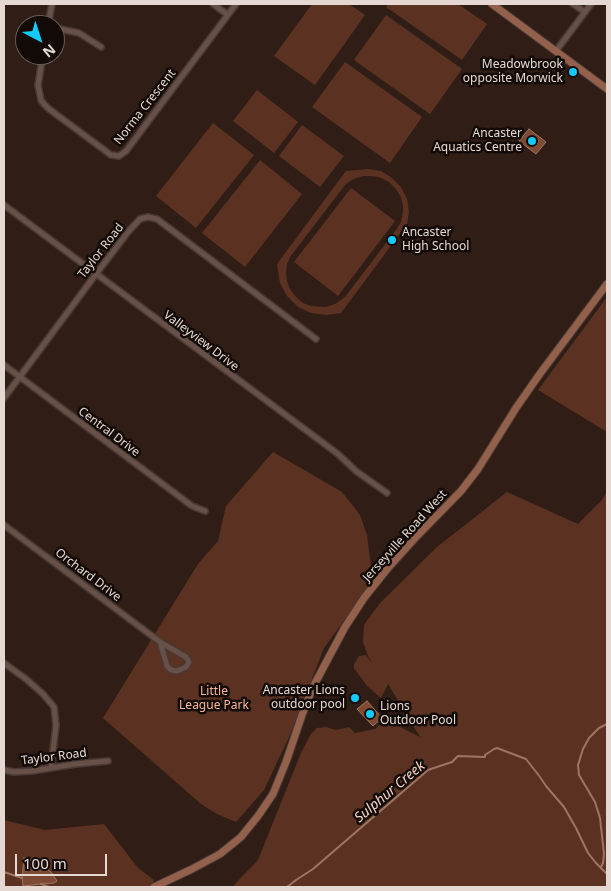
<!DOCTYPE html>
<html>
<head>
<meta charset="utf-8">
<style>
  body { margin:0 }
  #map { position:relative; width:611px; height:891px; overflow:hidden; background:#301e16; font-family:"Noto Sans",sans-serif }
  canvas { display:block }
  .frame { position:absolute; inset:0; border:5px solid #e5d7d2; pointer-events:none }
  .north { position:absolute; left:15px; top:15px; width:50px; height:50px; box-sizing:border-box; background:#120a07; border:1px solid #665c58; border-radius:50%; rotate:140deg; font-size:14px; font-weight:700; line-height:20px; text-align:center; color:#e5d7d2 }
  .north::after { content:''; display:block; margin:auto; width:18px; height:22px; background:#12cafb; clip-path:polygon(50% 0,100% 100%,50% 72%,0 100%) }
  .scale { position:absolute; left:15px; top:854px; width:92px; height:22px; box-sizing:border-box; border:2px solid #e5d7d2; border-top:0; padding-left:6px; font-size:15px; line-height:18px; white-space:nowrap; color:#e5d7d2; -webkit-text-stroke:4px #120a07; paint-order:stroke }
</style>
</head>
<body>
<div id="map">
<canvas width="611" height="891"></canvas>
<div class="frame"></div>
<div class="north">N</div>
<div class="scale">100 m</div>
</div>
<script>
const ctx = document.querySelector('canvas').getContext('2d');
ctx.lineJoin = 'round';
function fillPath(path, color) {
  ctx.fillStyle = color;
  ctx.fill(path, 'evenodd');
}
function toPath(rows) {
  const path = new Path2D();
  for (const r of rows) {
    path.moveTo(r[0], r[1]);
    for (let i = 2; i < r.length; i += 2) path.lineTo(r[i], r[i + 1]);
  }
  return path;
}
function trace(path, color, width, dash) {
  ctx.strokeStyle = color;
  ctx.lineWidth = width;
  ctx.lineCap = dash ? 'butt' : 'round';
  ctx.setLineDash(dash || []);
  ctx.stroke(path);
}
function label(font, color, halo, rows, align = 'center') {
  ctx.font = font + ' "Noto Sans",sans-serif';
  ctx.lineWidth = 5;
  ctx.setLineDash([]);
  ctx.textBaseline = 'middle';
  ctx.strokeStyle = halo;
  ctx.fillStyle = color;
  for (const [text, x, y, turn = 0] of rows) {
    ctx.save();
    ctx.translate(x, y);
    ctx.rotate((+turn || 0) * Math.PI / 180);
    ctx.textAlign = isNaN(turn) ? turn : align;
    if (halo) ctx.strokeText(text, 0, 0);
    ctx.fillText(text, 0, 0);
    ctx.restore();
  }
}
fillPath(toPath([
  [312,4,349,4,365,15,315,85,274,56],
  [388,4,458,4,487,24,462,60,386,7],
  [386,15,462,69,430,114,354,60],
  [345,62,422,117,390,163,312,107],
  [257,90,298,122,274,153,233,121],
  [213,123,254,155,196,228,156,196],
  [302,125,344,156,320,187,279,156],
  [260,160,302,194,245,267,202,233],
  [368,169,381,171,392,178,401,187,407,199,409,212,407,224,341,313,326,315,311,313,298,307,287,296,280,283,277,264,346,171],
  [363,176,371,176,379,177,389,182,396,189,401,197,403,206,403,212,401,222,396,230,345,297,335,304,326,307,311,306,303,303,295,296,290,289,287,281,286,273,287,264,290,257,345,185,353,179],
  [351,188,395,221,338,296,294,262],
  [607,297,607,432,538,390],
  [273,452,342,492,360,515,367,535,373,581,324,648,290,735,264,790,236,822,217,814,201,804,103,718,198,564,218,541,226,506],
  [507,492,578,524,602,500,607,492,607,887,233,887,234,885,258,860,301,753,311,734,317,728,326,727,336,730,349,727,355,733,375,729,386,720,420,737,388,684,381,698,367,686,354,668,354,664,359,656,366,655,373,664,368,656,363,642,364,625,380,603,437,547],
  [4,820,45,830,104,824,138,868,154,880,152,885,148,887,4,887]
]), '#5b3221');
const water = toPath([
  [529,129,546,142,536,154,519,141,529,129],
  [367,701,382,718,373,726,357,709,367,701],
  [24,858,37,862,51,872,57,881,54,883,41,884,23,886,22,878,24,858]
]);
fillPath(water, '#7f4a33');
trace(water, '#9e7463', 1);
trace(toPath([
  [601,867,603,863,604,854,600,818,595,802,579,775,578,765,583,749,589,738,599,728,607,724],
  [4,872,22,878],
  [41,884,49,887],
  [287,887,296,880,313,869,428,770,452,762,458,756,485,757,485,755,494,749,497,748,526,759,540,777,546,786,564,807,576,828,588,853,596,863,607,874]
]), '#9e7463', 2);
const street = toPath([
  [213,4,228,15],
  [573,4,585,12],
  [48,25,52,4],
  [55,28,79,33,101,47],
  [556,51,591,4],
  [43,55,38,85,41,100,44,104,49,109,111,155,119,156,126,151,236,4],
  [4,205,338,454,356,471,387,493],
  [4,365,192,506,205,511],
  [4,398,96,274,128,232,140,219,148,217,157,219,316,339],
  [4,525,160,642,186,657,189,662,186,667,177,671,171,670,167,666,160,642],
  [4,663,26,679,43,694,54,707,56,725,51,768],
  [4,770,14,772,32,771,75,764,108,761]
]);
const secondary = toPath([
  [492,4,607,89],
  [154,887,192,869,220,854,241,837,258,816,273,794,286,762,302,715,313,687,345,627,364,598,388,568,417,536,461,491,478,469,516,408,539,375,607,284]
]);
trace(street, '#493935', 8);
trace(secondary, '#493935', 9);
trace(street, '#665047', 5);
trace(secondary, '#92604b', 7);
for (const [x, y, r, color] of [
  [573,72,5,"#12cafb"],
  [532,141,5,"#12cafb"],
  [392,240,5,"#12cafb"],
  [355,698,5,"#12cafb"],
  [370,714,5,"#12cafb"]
]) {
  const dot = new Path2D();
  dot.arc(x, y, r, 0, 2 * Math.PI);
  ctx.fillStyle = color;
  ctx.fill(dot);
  trace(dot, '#120a07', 2);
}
label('12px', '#e5d7d2', '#120a07', [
  ["Meadowbrook",563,65],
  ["opposite Morwick",563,79],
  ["Ancaster",522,134],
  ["Aquatics Centre",522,148],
  ["Ancaster",402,233,"left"],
  ["High School",402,247,"left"],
  ["Ancaster Lions",345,691],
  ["outdoor pool",345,705],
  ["Lions",380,707,"left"],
  ["Outdoor Pool",380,721,"left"]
], 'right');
label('12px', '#e5d7d2', '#120a07', [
  ["Norma Crescent",145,107,-52],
  ["Taylor Road",101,251,-52],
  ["Valleyview Drive",201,341,37],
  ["Central Drive",109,432,37],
  ["Jerseyville Road West",405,536,-48],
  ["Orchard Drive",88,575,37],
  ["Taylor Road",54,757,-7]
]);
label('12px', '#f9b598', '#120a07', [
  ["Little",214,692],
  ["League Park",214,706]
]);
label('italic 14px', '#f3d0c1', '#120a07', [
  ["Sulphur Creek",390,792,-40]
]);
</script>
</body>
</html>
